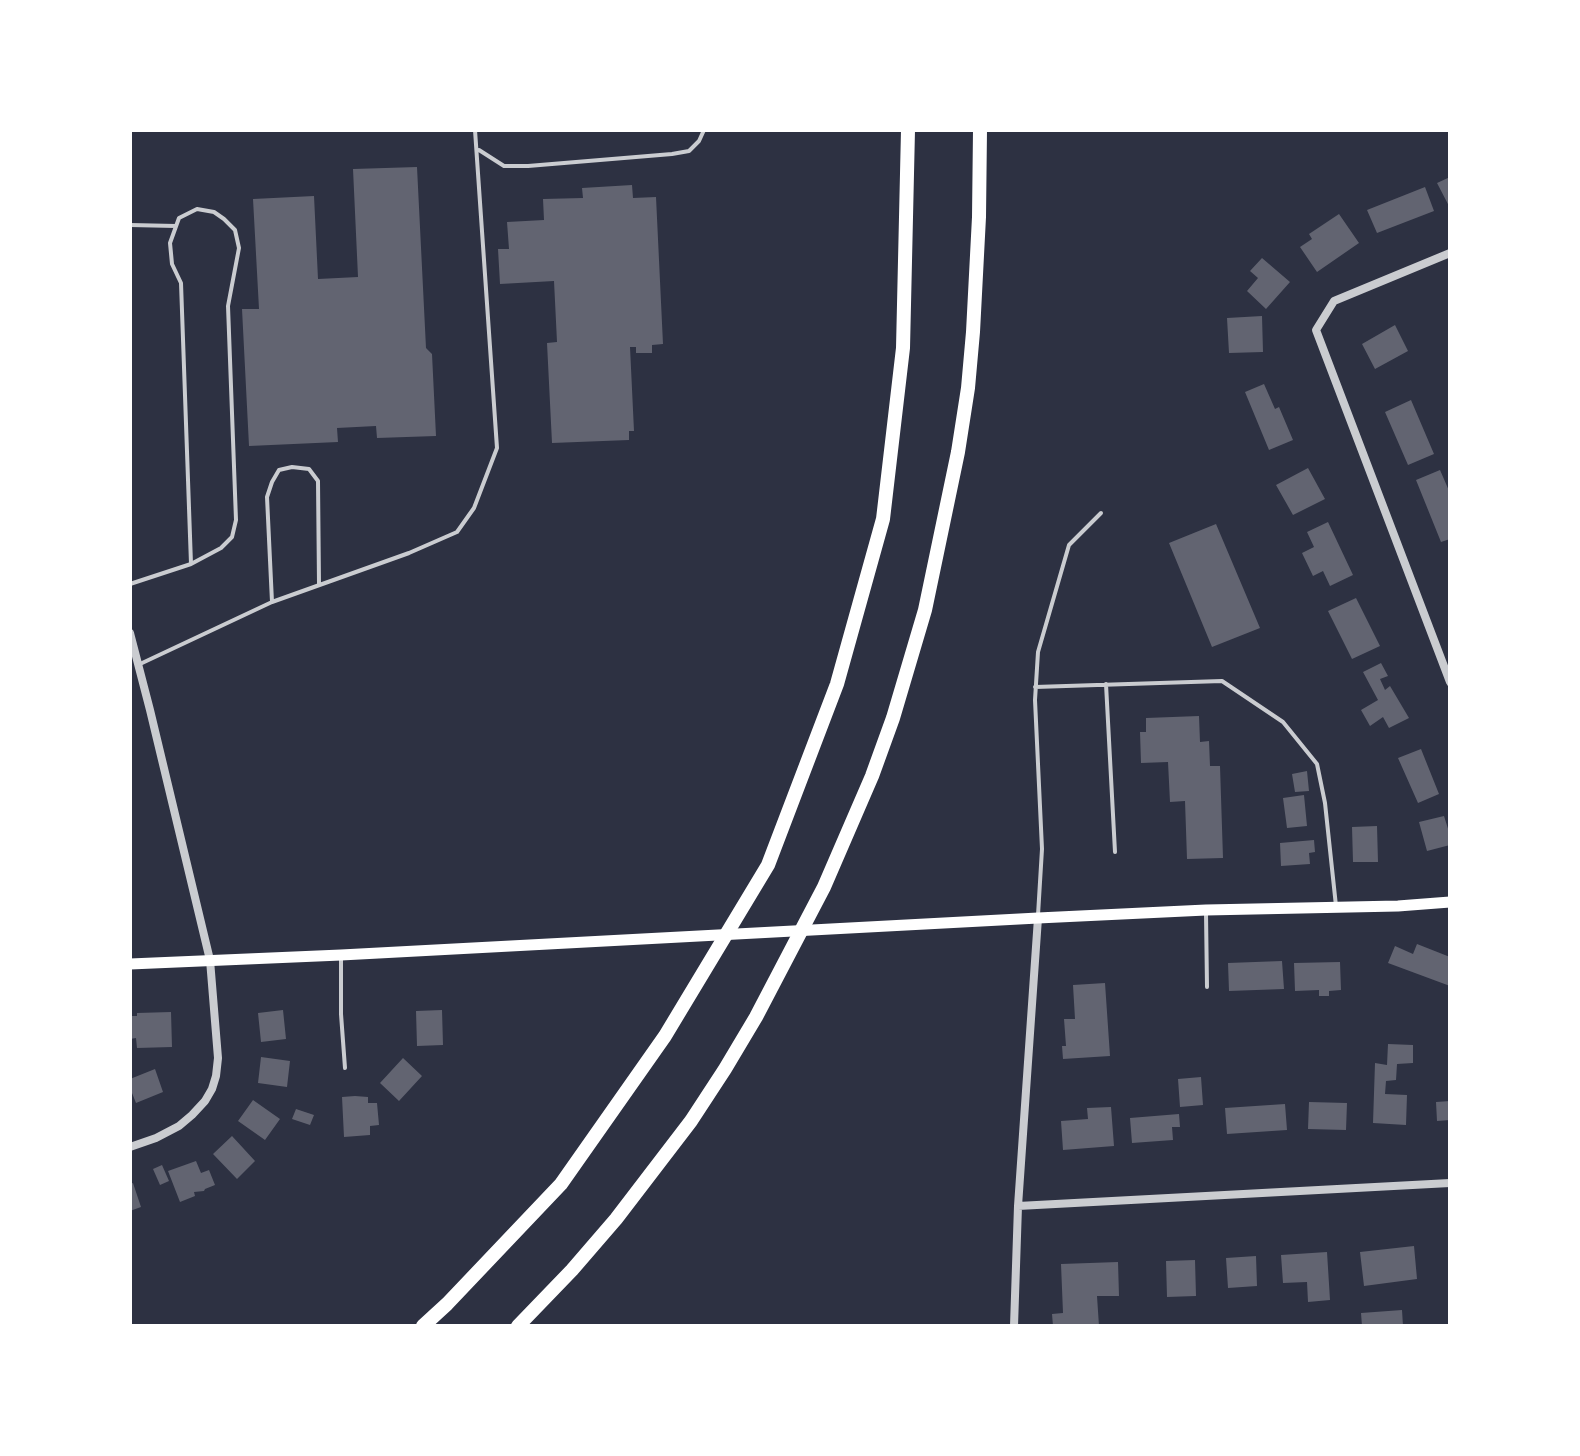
<!DOCTYPE html>
<html>
<head>
<meta charset="utf-8">
<style>
  body { margin:0 }
  #map { position:relative; width:1580px; height:1456px; overflow:hidden; background:#2d3142; font-family:"Source Sans 3",sans-serif }
  canvas { display:block }
  .frame { position:absolute; inset:0; border:132px solid #fff; pointer-events:none }
</style>
</head>
<body>
<div id="map">
<canvas width="1580" height="1456"></canvas>
<div class="frame"></div>
</div>
<script>
const ctx = document.querySelector('canvas').getContext('2d');
ctx.lineJoin = 'round';
function fillPath(path, color) {
  ctx.fillStyle = color;
  ctx.fill(path, 'evenodd');
}
function toPath(rows) {
  const path = new Path2D();
  for (const r of rows) {
    path.moveTo(r[0], r[1]);
    for (let i = 2; i < r.length; i += 2) path.lineTo(r[i], r[i + 1]);
  }
  return path;
}
function trace(path, color, width, dash) {
  ctx.strokeStyle = color;
  ctx.lineWidth = width;
  ctx.lineCap = dash ? 'butt' : 'round';
  ctx.setLineDash(dash || []);
  ctx.stroke(path);
}
fillPath(toPath([
  [417,167,426,348,432,354,436,436,377,438,376,426,337,428,338,442,249,446,242,309,259,309,253,199,314,196,318,279,358,277,353,169],
  [1450,177,1450,208,1437,183],
  [632,185,633,198,656,197,663,344,652,345,652,353,636,353,636,347,630,347,634,431,629,431,629,440,552,443,547,343,557,342,554,281,500,284,498,249,509,249,507,222,544,220,543,199,583,198,582,188],
  [1425,187,1434,211,1377,233,1367,210],
  [1339,214,1359,243,1317,272,1300,247,1312,239,1309,234],
  [1262,258,1290,282,1266,309,1247,291,1258,278,1250,271],
  [1262,316,1263,352,1229,353,1227,318],
  [1395,325,1408,351,1375,369,1362,344],
  [1264,384,1275,409,1279,407,1293,440,1269,450,1245,392],
  [1411,400,1434,454,1408,465,1385,412],
  [1308,468,1325,499,1293,515,1276,485],
  [1440,470,1450,493,1450,539,1441,542,1416,480],
  [1328,522,1353,575,1330,586,1323,571,1313,576,1302,553,1314,547,1307,532],
  [1216,524,1260,628,1212,647,1169,543],
  [1356,598,1380,646,1352,659,1328,611],
  [1381,663,1388,676,1380,679,1385,690,1390,686,1409,718,1389,728,1383,717,1370,726,1361,710,1378,700,1363,672],
  [1199,716,1200,742,1209,741,1210,766,1220,766,1223,858,1187,859,1185,801,1170,802,1168,762,1141,763,1140,732,1146,732,1146,718],
  [1421,749,1439,794,1418,803,1398,758],
  [1307,771,1309,791,1295,792,1292,774],
  [1304,795,1307,826,1287,828,1283,798],
  [1444,816,1450,835,1450,845,1427,851,1419,822],
  [1377,826,1378,862,1353,862,1352,827],
  [1314,840,1315,852,1309,853,1310,864,1281,866,1280,843],
  [1417,944,1450,957,1450,986,1388,963,1395,946,1413,954],
  [1282,961,1284,989,1229,991,1228,963],
  [1340,962,1341,990,1329,991,1329,996,1319,996,1319,990,1295,991,1294,963],
  [1105,983,1110,1056,1063,1059,1062,1046,1066,1046,1064,1019,1075,1019,1073,985],
  [283,1010,286,1039,261,1042,258,1013],
  [442,1010,443,1045,417,1046,416,1011],
  [171,1012,172,1047,137,1048,136,1038,130,1039,130,1016,137,1016,137,1013],
  [1388,1044,1413,1045,1413,1063,1397,1064,1396,1080,1386,1081,1385,1094,1407,1095,1406,1125,1373,1123,1375,1063,1387,1065],
  [261,1057,290,1061,287,1087,258,1083],
  [403,1058,422,1076,399,1101,380,1083],
  [155,1069,163,1092,136,1103,130,1088,130,1079],
  [1201,1077,1203,1105,1180,1107,1178,1079],
  [355,1096,368,1097,368,1103,377,1103,379,1125,370,1126,370,1135,344,1137,342,1097],
  [253,1100,280,1119,265,1140,238,1121],
  [1450,1101,1450,1120,1437,1121,1436,1102],
  [1309,1102,1347,1103,1346,1130,1308,1129],
  [1285,1104,1287,1130,1227,1134,1225,1108],
  [1111,1107,1114,1146,1063,1150,1061,1121,1088,1119,1087,1108],
  [296,1109,314,1115,310,1125,292,1119],
  [1179,1114,1180,1127,1172,1127,1173,1140,1132,1143,1130,1118],
  [232,1136,255,1161,237,1179,213,1154],
  [196,1161,201,1173,209,1170,215,1185,205,1189,204,1191,194,1192,195,1196,180,1202,168,1171],
  [162,1165,169,1181,160,1185,153,1169],
  [133,1183,141,1207,130,1211,130,1184],
  [1414,1246,1417,1279,1364,1286,1360,1252],
  [1327,1252,1330,1300,1308,1302,1307,1282,1283,1283,1281,1255],
  [1256,1256,1257,1286,1228,1288,1226,1258],
  [1195,1260,1196,1296,1167,1297,1166,1261],
  [1118,1262,1119,1296,1097,1296,1099,1326,1053,1326,1052,1314,1063,1313,1061,1264],
  [1402,1310,1403,1326,1362,1326,1361,1313]
]), '#626471');
trace(toPath([
  [479,150,504,166,528,166,672,154,689,151,699,141,704,130],
  [130,225,176,226],
  [130,584,191,564,221,548,232,537,236,520,228,306,239,248,235,230,224,219,214,212,197,209,179,218,170,243,172,264,181,283,191,564],
  [272,602,267,497,272,482,279,470,292,467,309,469,318,481,319,584],
  [140,664,272,602,409,553,457,532,474,508,497,448,475,130],
  [1106,684,1115,852],
  [1035,687,1222,681,1283,722,1317,764,1325,803,1336,906],
  [1206,913,1207,987],
  [1038,915,1042,849,1035,700,1038,652,1069,545,1101,513],
  [341,957,341,1014,345,1068]
]), '#caccd0', 4);
trace(toPath([
  [1450,253,1334,301,1316,330,1450,682],
  [130,633,150,710,210,960,218,1058,216,1076,212,1089,205,1101,192,1115,179,1126,156,1138,130,1147],
  [1018,1206,1450,1183],
  [1014,1326,1018,1206,1038,918]
]), '#caccd0', 8);
trace(toPath([
  [130,964,341,955,1038,918,1206,910,1398,906,1450,902]
]), '#fff', 11);
trace(toPath([
  [423,1326,447,1304,561,1184,665,1036,768,865,837,684,883,519,903,348,908,130],
  [518,1326,572,1270,616,1219,691,1121,725,1069,756,1017,824,887,872,776,893,718,925,610,958,452,968,388,973,332,979,217,980,130]
]), '#fff', 14);
</script>
</body>
</html>
